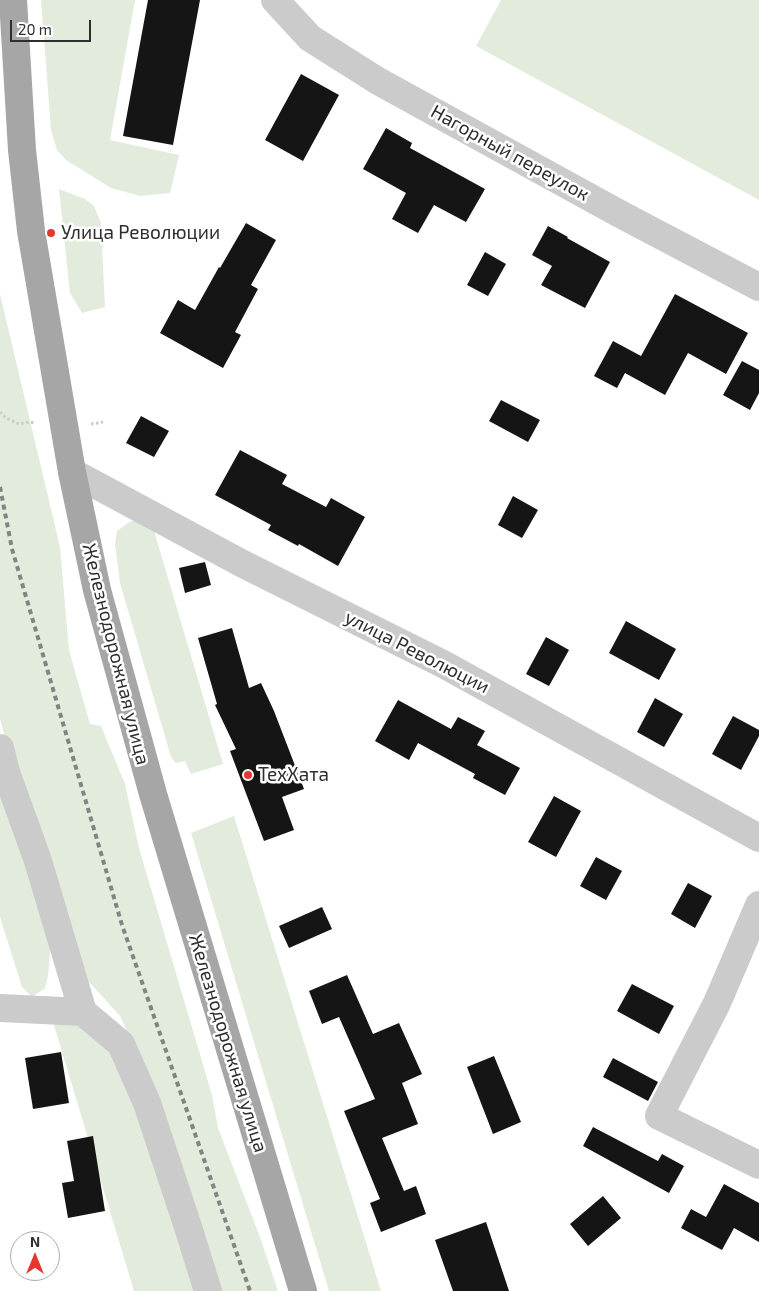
<!DOCTYPE html>
<html>
<head>
<meta charset="utf-8">
<style>
  body { margin:0 }
  #map { position:relative; width:759px; height:1291px; overflow:hidden; background:#fff; font-family:"Exo 2",sans-serif }
  canvas { display:block }
  .north { position:absolute; left:10px; top:1231px; width:50px; height:50px; box-sizing:border-box; background:#fff; border:1px solid #ababab; border-radius:50%; rotate:0deg; font-size:14px; font-weight:700; line-height:20px; text-align:center; color:#2e2e2e }
  .north::after { content:''; display:block; margin:auto; width:18px; height:22px; background:#e53630; clip-path:polygon(50% 0,100% 100%,50% 72%,0 100%) }
  .scale { position:absolute; left:10px; top:20px; width:81px; height:22px; box-sizing:border-box; border:2px solid #2e2e2e; border-top:0; padding-left:6px; font-size:15px; line-height:18px; white-space:nowrap; color:#2e2e2e; -webkit-text-stroke:4px #fff; paint-order:stroke }
</style>
</head>
<body>
<div id="map">
<canvas width="759" height="1291"></canvas>
<div class="north">N</div>
<div class="scale">20 m</div>
</div>
<script>
const ctx = document.querySelector('canvas').getContext('2d');
ctx.lineJoin = 'round';
function fillPath(path, color) {
  ctx.fillStyle = color;
  ctx.fill(path, 'evenodd');
}
function toPath(rows) {
  const path = new Path2D();
  for (const r of rows) {
    path.moveTo(r[0], r[1]);
    for (let i = 2; i < r.length; i += 2) path.lineTo(r[i], r[i + 1]);
  }
  return path;
}
function trace(path, color, width, dash) {
  ctx.strokeStyle = color;
  ctx.lineWidth = width;
  ctx.lineCap = dash ? 'butt' : 'round';
  ctx.setLineDash(dash || []);
  ctx.stroke(path);
}
function label(font, color, halo, rows, align = 'center') {
  ctx.font = font + ' "Exo 2",sans-serif';
  ctx.lineWidth = 5;
  ctx.setLineDash([]);
  ctx.textBaseline = 'middle';
  ctx.strokeStyle = halo;
  ctx.fillStyle = color;
  for (const [text, x, y, turn = 0] of rows) {
    ctx.save();
    ctx.translate(x, y);
    ctx.rotate((+turn || 0) * Math.PI / 180);
    ctx.textAlign = isNaN(turn) ? turn : align;
    if (halo) ctx.strokeText(text, 0, 0);
    ctx.fillText(text, 0, 0);
    ctx.restore();
  }
}
fillPath(toPath([
  [41,0,135,0,110,140,179,155,170,193,140,196,111,188,66,160,57,150,51,130],
  [501,0,759,0,759,200,476,46],
  [59,189,85,199,94,206,101,223,105,307,82,313,70,293],
  [0,294,60,547,69,650,90,724,101,726,125,784,139,848,212,1095,218,1128,260,1237,278,1291,216,1291,135,1049,120,1016,79,971,7,745,0,719],
  [141,519,152,524,223,764,191,774,185,761,176,763,171,757,120,583,115,544,117,531,129,522],
  [0,769,51,943,48,976,45,988,32,997,22,987,0,917],
  [234,816,381,1291,329,1291,191,833],
  [53,1022,80,1025,113,1047,198,1291,134,1291]
]), '#e3ecdc');
fillPath(toPath([
  [148,0,200,0,173,145,123,136],
  [301,74,339,95,303,161,265,140],
  [386,128,412,143,410,148,485,189,466,222,434,205,418,233,392,219,406,193,363,169],
  [246,223,276,240,251,285,258,289,235,332,241,335,223,368,160,333,178,300,195,310,219,267,220,268],
  [548,226,568,237,567,238,610,262,585,308,541,285,552,266,532,255],
  [485,252,506,264,488,296,467,285],
  [675,294,748,333,726,374,688,353,665,395,625,373,617,388,594,376,613,341,641,356],
  [742,361,759,370,759,393,750,410,723,395],
  [501,400,540,420,528,442,489,421],
  [141,416,169,431,154,457,126,443],
  [240,450,287,475,282,484,326,507,331,498,365,517,338,566,299,544,298,546,268,530,271,525,215,495],
  [513,496,538,510,522,538,498,525],
  [205,562,211,585,185,593,179,568],
  [626,621,676,649,659,680,609,653],
  [232,628,249,688,261,683,274,711,304,789,282,797,294,830,264,841,230,751,236,749,215,705,217,704,198,638],
  [546,637,569,650,549,686,526,674],
  [655,698,683,714,664,747,637,732],
  [398,700,451,729,458,717,485,731,477,745,520,768,505,795,473,778,475,774,418,743,409,760,375,741],
  [733,716,759,730,759,736,741,770,712,754],
  [554,796,581,811,556,857,528,842],
  [596,857,622,871,606,900,580,886],
  [688,883,712,896,695,928,671,914],
  [322,907,332,929,289,948,279,926],
  [347,975,373,1034,399,1023,422,1074,402,1083,418,1124,382,1138,404,1191,416,1186,426,1214,381,1232,370,1203,380,1199,344,1111,375,1099,339,1017,322,1024,309,991],
  [632,984,674,1006,659,1034,617,1011],
  [61,1052,69,1103,33,1109,25,1058],
  [494,1056,521,1122,493,1134,467,1067],
  [613,1058,658,1082,648,1101,603,1077],
  [593,1127,658,1161,662,1154,684,1166,669,1193,583,1146],
  [93,1136,105,1211,68,1218,62,1183,74,1181,67,1141],
  [724,1184,759,1203,759,1242,734,1228,722,1250,681,1228,691,1209,706,1217],
  [603,1196,621,1218,588,1246,570,1224],
  [486,1222,509,1291,453,1291,435,1240]
]), '#151515');
trace(toPath([
  [0,412,6,418,19,424,29,422,35,423],
  [91,424,103,422]
]), '#cbcbcb', 3, [2.5, 2.5]);
trace(toPath([
  [275,0,310,38,378,81,620,214,759,287],
  [72,472,243,564,443,664,759,838],
  [0,748,6,772,38,861,83,1012,121,1044,147,1103,189,1230,208,1291],
  [759,905,717,1003,659,1116,759,1165],
  [0,1008,83,1012]
]), '#cbcbcb', 28);
trace(toPath([
  [13,0,22,150,31,231,72,472,97,590,153,794,303,1291]
]), '#a6a6a6', 28);
trace(toPath([
  [0,487,12,549,122,925,250,1291]
]), '#838383', 4, [5, 4]);
for (const [x, y, r, color] of [
  [51,233,5,"#e53630"],
  [248,775,5,"#e53630"]
]) {
  const dot = new Path2D();
  dot.arc(x, y, r, 0, 2 * Math.PI);
  ctx.fillStyle = color;
  ctx.fill(dot);
  trace(dot, '#fff', 2);
}
label('19px', '#2e2e2e', '#fff', [
  ["Нагорный переулок",510,153,29],
  ["улица Революции",417,652,27],
  ["Железнодорожная улица",116,654,76],
  ["Железнодорожная улица",228,1043,73]
]);
label('19px', '#2e2e2e', '#fff', [
  ["Улица Революции",61,233],
  ["ТехХата",258,775]
], 'left');
</script>
</body>
</html>
